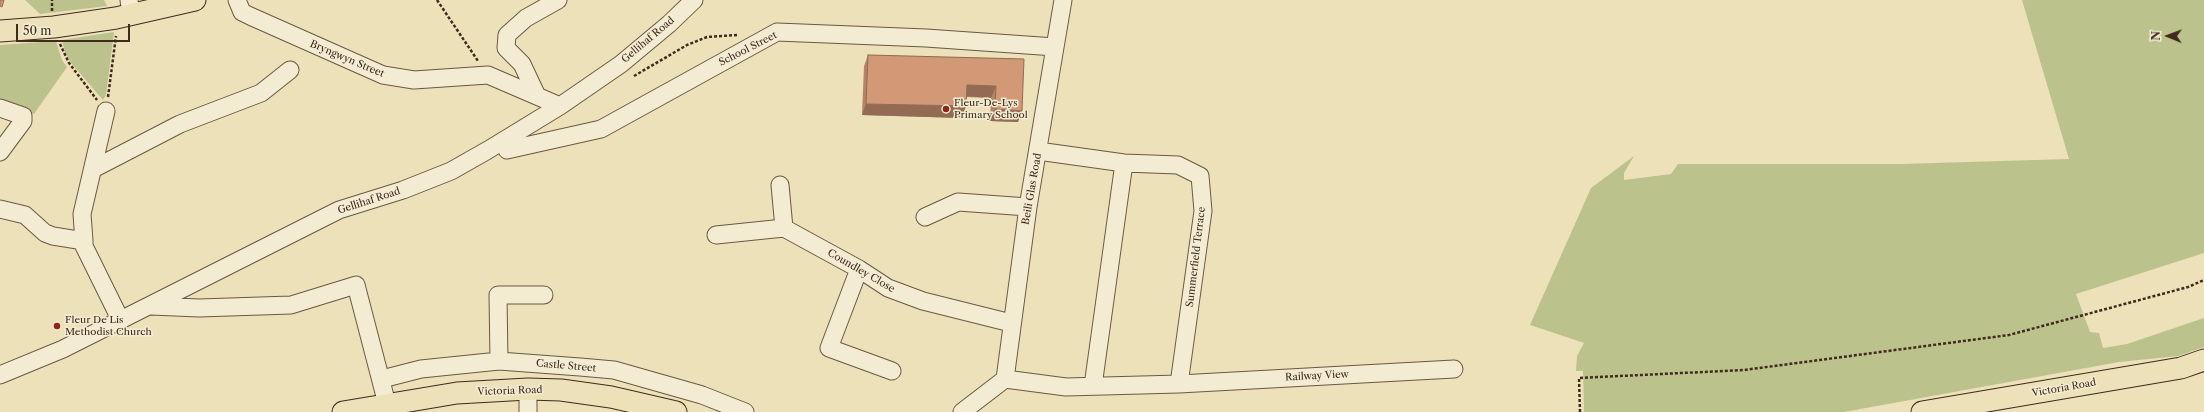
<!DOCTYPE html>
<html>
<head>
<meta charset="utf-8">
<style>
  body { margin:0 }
  #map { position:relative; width:2204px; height:412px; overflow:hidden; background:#ece1b9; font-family:"Libre Caslon Text",serif }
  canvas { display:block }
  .north { position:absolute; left:2148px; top:16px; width:40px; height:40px; -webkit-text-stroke:3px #f3ecd2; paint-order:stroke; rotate:271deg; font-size:11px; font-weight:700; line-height:16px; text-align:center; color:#402a1d }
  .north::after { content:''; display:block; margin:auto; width:14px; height:18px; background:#402a1d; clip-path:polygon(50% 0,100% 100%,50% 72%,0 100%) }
  .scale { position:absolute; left:16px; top:24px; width:114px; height:18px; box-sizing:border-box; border:2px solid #402a1d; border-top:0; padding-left:5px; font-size:12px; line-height:14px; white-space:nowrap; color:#402a1d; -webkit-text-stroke:3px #f3ecd2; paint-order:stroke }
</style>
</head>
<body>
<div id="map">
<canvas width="2204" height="412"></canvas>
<div class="north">N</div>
<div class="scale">50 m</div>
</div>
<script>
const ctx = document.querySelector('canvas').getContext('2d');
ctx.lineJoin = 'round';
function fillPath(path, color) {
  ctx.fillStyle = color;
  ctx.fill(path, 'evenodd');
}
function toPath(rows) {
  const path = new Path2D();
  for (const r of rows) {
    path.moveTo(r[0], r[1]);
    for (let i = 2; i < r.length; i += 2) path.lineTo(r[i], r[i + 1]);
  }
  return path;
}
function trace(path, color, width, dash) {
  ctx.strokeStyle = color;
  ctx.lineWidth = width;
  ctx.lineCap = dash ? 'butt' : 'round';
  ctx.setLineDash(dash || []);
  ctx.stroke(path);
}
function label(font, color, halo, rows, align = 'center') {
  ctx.font = font + ' "Libre Caslon Text",serif';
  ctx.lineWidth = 3;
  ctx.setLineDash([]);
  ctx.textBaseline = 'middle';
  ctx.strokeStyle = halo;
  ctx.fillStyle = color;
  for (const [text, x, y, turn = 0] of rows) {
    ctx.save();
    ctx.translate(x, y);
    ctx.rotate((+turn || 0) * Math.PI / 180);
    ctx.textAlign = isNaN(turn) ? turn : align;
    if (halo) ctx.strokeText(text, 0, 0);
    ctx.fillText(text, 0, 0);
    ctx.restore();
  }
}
fillPath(toPath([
  [25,0,104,0,107,6,40,14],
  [2022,0,2204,0,2204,253,2076,294,2090,332,2099,333,2103,348,2127,344,2204,318,2204,347,2178,356,2119,362,1844,412,1584,412,1583,371,1576,371,1577,356,1584,343,1530,325,1591,188,1634,156,1624,173,1624,180,1671,174,1678,164,1901,164,2069,159],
  [114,32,106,95,103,100,71,63,65,52,62,40],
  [56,41,62,60,67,67,34,114,0,103,0,45]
]), '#bcc28c');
const minor = toPath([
  [129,0,131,15],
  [237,0,242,12,250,16,383,75,414,80,488,75,560,106],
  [537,96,522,64,506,48,507,35,526,18,558,0],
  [0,108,23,116,23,121,0,152],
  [106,111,82,214,84,241,84,246,120,319],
  [507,150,601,129,777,32,926,38,1055,47],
  [1038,151,1124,163,1178,165,1200,176,1203,211,1179,384],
  [93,169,180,124,261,93,290,70],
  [780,185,784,228],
  [0,209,25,215,45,233,53,236,84,241],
  [925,217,958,202,1028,207],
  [716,235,784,228,859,269,888,288,923,301,1011,323],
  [859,269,829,348,892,371],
  [151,306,199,308,291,305,356,285,387,404],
  [499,361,498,295,544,295],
  [0,375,63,349,339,210,403,190,451,171,488,150,560,106,621,64,669,24,694,0],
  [382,379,421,369,499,361,580,367,614,370,702,395,745,412],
  [1005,379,1066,387,1179,384,1454,369],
  [1005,379,1028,207,1063,0],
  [1093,386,1124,163],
  [528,389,528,412],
  [962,412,1005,379]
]);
const major = toPath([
  [0,31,54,27,116,18,195,0],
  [343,412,457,393,528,389,561,390,611,397,676,412],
  [1922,412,2181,368,2204,360]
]);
trace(minor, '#6b5844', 19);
trace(major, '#402a1d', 23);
trace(toPath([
  [437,0,478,61],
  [52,11,52,0],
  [60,44,69,63,97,100],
  [634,76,687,45,707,37,737,35],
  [108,97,116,36],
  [1580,412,1579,378,1744,370,2009,335,2188,287,2204,280]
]), '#402a1d', 2.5, [3, 2]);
trace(minor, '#f3ecd2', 17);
trace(major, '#ece1b9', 21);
fillPath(toPath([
  [868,55,1024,59,1018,122,990,121,991,98,967,97,962,118,862,115,864,66]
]), '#b58465');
fillPath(toPath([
  [967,85,996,86,991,98,963,96],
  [866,104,966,106,962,118,862,115],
  [995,109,1022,111,1018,122,990,121]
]), '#936b53');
const building = toPath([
  [0,0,4,0,2,7,0,6,0,0],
  [868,55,1024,59,1022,111,995,109,996,86,967,85,966,106,866,104,868,55]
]);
fillPath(building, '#d29976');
trace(building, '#936b53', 1);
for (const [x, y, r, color] of [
  [946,109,4,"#8f2418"],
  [57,326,4,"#8f2418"]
]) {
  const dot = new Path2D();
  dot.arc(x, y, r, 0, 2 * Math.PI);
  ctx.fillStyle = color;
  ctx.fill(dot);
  trace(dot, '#f3ecd2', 1.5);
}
label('10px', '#402a1d', '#f3ecd2', [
  ["Gellihaf Road",648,40,-40],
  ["School Street",748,49,-27],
  ["Bryngwyn Street",347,59,23],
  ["Beili Glas Road",1032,189,-80],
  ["Gellihaf Road",369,201,-18],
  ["Summerfield Terrace",1196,257,-83],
  ["Coundley Close",861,271,30],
  ["Castle Street",566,366,5],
  ["Railway View",1317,376,-3],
  ["Victoria Road",2064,388,-10],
  ["Victoria Road",510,391,-2]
]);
label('10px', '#402a1d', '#f3ecd2', [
  ["Fleur-De-Lys",954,103],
  ["Primary School",954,115],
  ["Fleur De Lis",65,320],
  ["Methodist Church",65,332]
], 'left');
</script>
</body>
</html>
